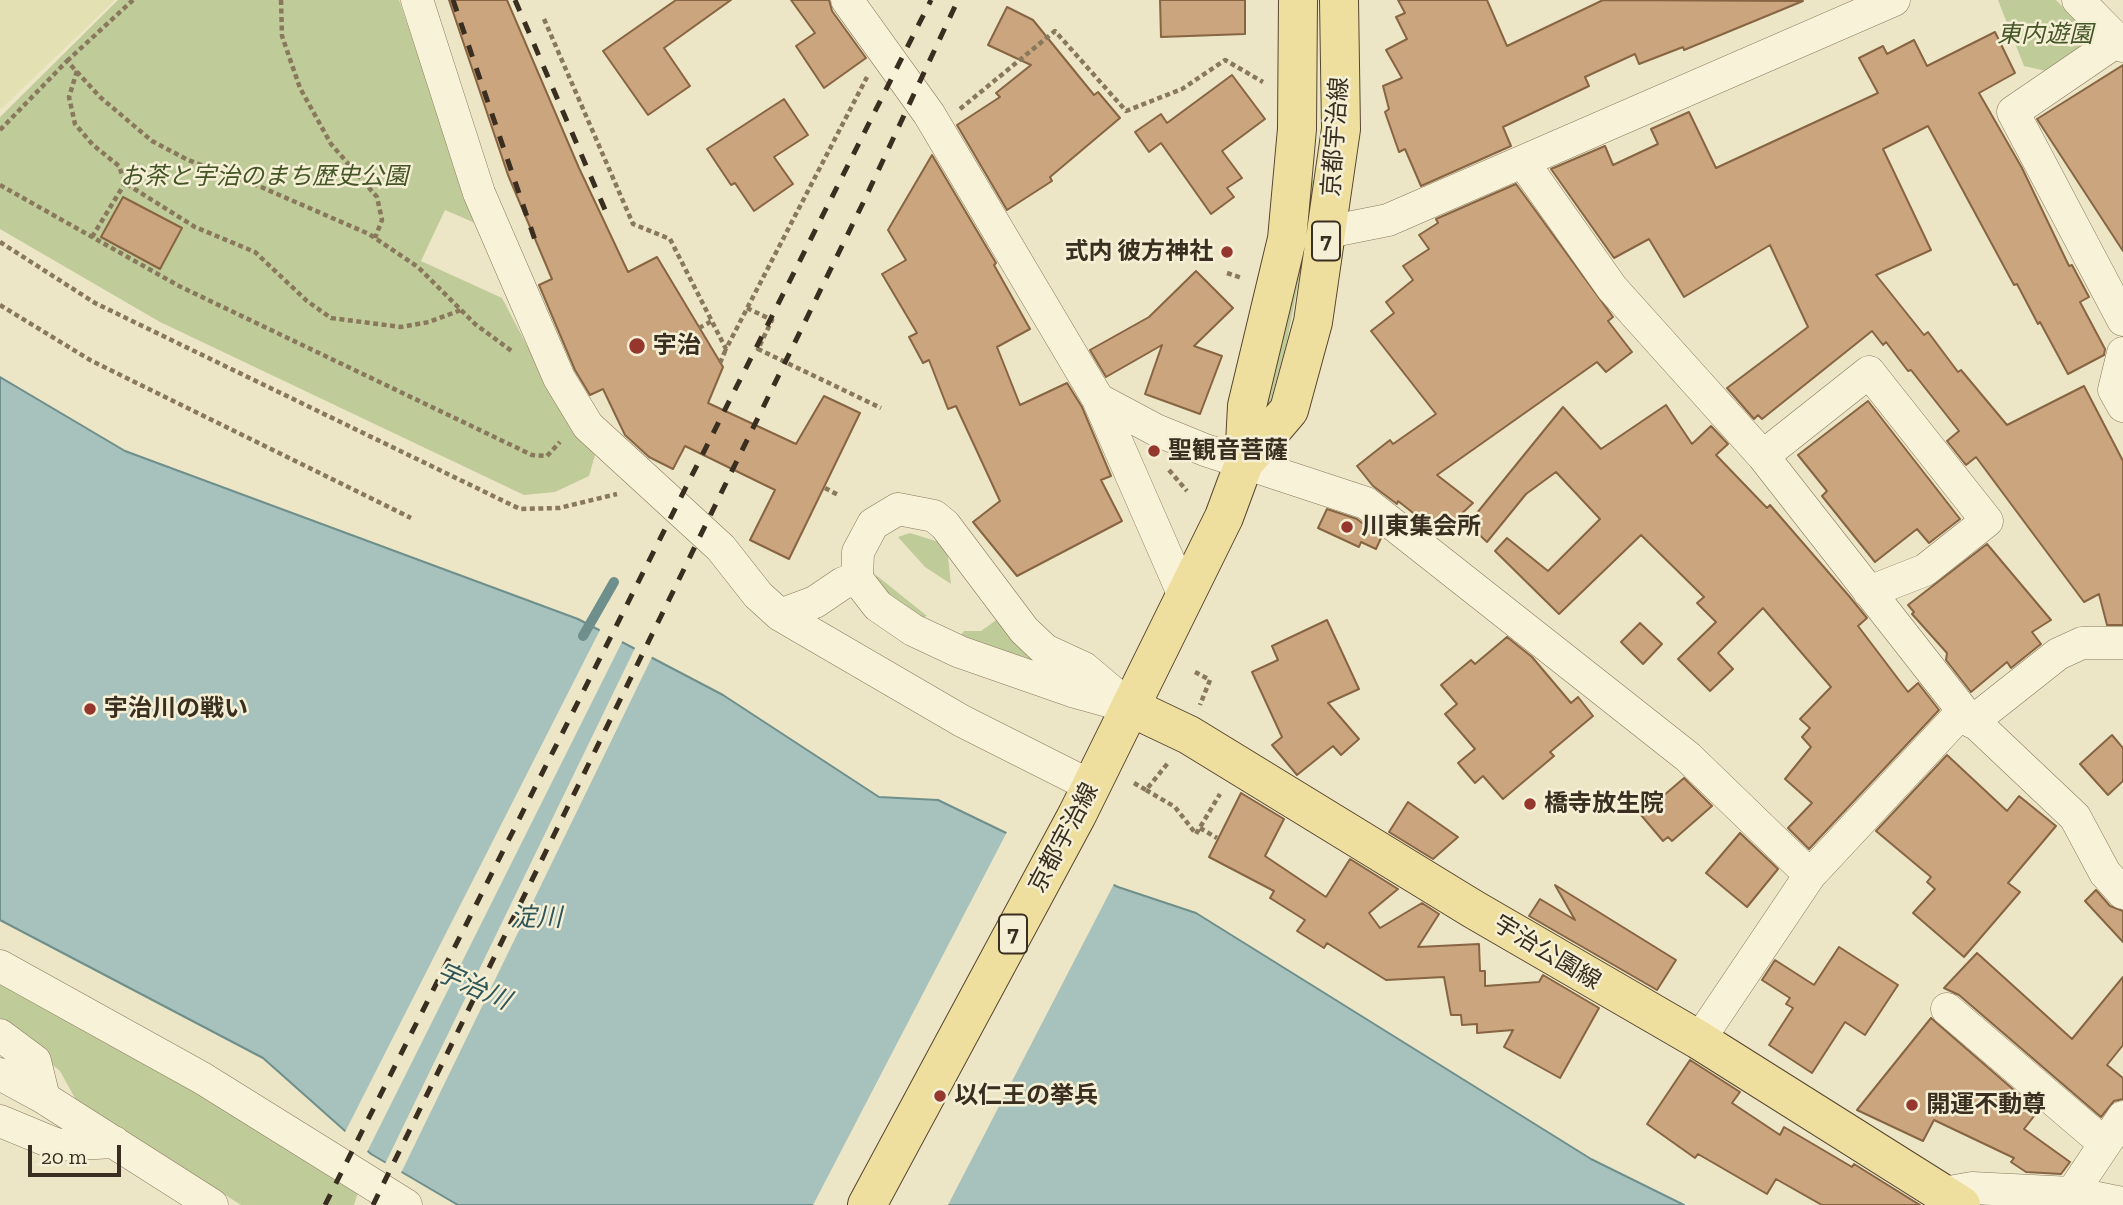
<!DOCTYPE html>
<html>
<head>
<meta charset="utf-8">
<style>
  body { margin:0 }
  #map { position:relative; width:2123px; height:1205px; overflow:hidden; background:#ede6c6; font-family:"Zilla Slab",serif }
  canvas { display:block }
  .scale { position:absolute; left:28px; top:1145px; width:93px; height:32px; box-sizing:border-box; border:4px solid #392e1f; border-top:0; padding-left:9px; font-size:21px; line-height:24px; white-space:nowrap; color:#392e1f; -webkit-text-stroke:5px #f5efd5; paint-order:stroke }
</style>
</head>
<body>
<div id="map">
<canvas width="2123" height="1205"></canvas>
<div class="scale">20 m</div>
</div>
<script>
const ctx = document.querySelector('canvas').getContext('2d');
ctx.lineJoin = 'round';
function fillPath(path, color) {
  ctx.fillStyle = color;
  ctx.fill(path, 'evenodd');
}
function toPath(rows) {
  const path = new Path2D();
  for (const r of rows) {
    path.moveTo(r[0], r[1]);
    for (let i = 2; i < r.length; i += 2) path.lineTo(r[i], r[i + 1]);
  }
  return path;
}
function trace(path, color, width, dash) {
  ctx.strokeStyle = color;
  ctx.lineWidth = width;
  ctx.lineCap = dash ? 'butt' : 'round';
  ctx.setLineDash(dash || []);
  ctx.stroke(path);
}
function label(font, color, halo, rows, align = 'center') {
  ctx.font = font + ' "Zilla Slab","Noto Sans JP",serif';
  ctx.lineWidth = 5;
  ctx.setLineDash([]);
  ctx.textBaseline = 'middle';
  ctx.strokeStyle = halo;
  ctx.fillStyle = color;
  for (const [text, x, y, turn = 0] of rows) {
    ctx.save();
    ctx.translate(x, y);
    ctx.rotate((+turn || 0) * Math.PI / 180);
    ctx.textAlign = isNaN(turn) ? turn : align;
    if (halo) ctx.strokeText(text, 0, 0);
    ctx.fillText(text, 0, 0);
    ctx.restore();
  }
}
fillPath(toPath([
  [0,0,115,0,0,110]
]), '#e3e0b3');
fillPath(toPath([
  [118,0,399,0,475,223,445,210,421,261,502,298,569,425,595,455,589,476,555,492,524,495,160,322,0,229,0,117],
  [1998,0,2056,0,2084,29,2086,47,2046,71,2024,66],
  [1311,179,1314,181,1305,248,1287,341,1265,421,1260,421,1276,370],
  [910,533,939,542,948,557,951,584,925,567,898,537],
  [876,575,927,616,922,618,878,591],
  [999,618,1069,676,1022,656,993,651,959,638,964,631,981,631],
  [0,975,360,1186,354,1205,241,1205,76,1100,60,1071,0,1022]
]), '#c0cb9a');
const water = toPath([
  [0,377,125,451,578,619,723,695,879,797,938,800,1118,887,1196,913,1591,1159,1684,1205,458,1205,371,1154,263,1058,0,920,0,377]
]);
fillPath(water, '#a7c1bc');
trace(water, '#6e8f8b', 2);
fillPath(toPath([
  [601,628,623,640,366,1154,344,1134],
  [636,646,653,655,400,1175,384,1166],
  [1008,830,1115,882,948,1205,813,1205]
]), '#ede6c6');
trace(toPath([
  [583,636,614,582]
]), '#6e8f8b', 10);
const building = toPath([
  [449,0,507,0,579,168,628,272,657,257,723,367,708,403,796,444,824,396,860,413,789,559,750,540,775,490,685,446,673,469,649,457,625,435,603,389,590,395,575,370,539,285,552,279,508,175,449,0],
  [676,0,731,0,664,48,690,86,648,115,603,51,676,0],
  [791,0,829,0,832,11,866,58,824,88,796,46,815,33,791,0],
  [1160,0,1245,0,1245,34,1161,37,1160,0],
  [1398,0,1487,0,1507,46,1603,0,1803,1,1684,50,1683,47,1639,64,1635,54,1585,77,1589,86,1503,127,1511,146,1421,186,1405,149,1399,152,1385,112,1389,109,1383,86,1402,78,1386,50,1407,39,1396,17,1405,13,1398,0],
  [1007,7,1033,20,1094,95,1098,92,1120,118,1050,177,1052,181,1007,210,957,125,1000,97,996,93,1031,65,988,45,1007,7],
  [1995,32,2015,73,1979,93,2022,168,2069,266,2072,265,2089,297,2080,302,2105,349,2104,355,2068,374,2040,322,2038,324,2017,284,2014,285,1928,126,1883,149,1931,250,1876,275,1924,335,1928,332,1958,372,1961,370,2007,425,2084,386,2123,461,2123,625,2107,625,2099,594,2084,602,1976,457,1966,465,1947,441,1959,431,1911,370,1908,371,1886,342,1883,345,1872,331,1762,419,1758,415,1754,419,1727,388,1808,327,1770,245,1684,297,1649,239,1614,258,1551,169,1605,146,1613,165,1658,144,1651,129,1689,112,1716,168,1878,93,1859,58,1883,46,1887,54,1914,40,1927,66,1995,32],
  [2123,65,2123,251,2037,119,2123,65],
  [1232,75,1265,119,1222,151,1242,178,1227,188,1234,197,1211,214,1161,143,1149,152,1135,132,1161,114,1167,123,1232,75],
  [784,99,808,135,774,157,793,184,754,211,735,183,731,185,707,149,784,99],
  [932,155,996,263,994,265,1030,329,997,347,1020,405,1067,383,1082,407,1111,476,1101,480,1122,521,1017,576,973,522,1000,501,956,406,948,409,929,360,923,363,909,337,917,333,882,274,906,260,888,230,932,155],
  [1516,184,1613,317,1608,321,1632,352,1606,372,1597,362,1437,475,1473,503,1440,534,1398,501,1397,504,1373,486,1357,466,1390,440,1393,444,1436,414,1371,331,1394,313,1386,302,1413,280,1403,266,1429,249,1419,235,1438,223,1436,219,1516,184],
  [123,197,182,228,160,269,101,237,123,197],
  [1196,271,1233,308,1194,346,1222,356,1200,414,1145,394,1162,345,1106,377,1090,350,1149,317,1196,271],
  [1868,401,1960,519,1929,543,1917,529,1875,562,1822,496,1827,491,1798,455,1868,401],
  [1666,405,1692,444,1711,426,1728,444,1716,455,1767,508,1770,505,1849,596,1867,618,1858,626,1908,692,1918,683,1939,710,1809,849,1788,828,1812,803,1785,779,1811,747,1802,737,1810,728,1800,719,1831,687,1763,608,1718,653,1733,669,1710,691,1678,659,1716,622,1697,603,1704,597,1641,535,1559,614,1495,551,1507,538,1548,571,1600,519,1556,472,1526,494,1487,542,1468,524,1563,407,1601,449,1666,405],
  [1327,509,1357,519,1381,538,1376,549,1361,542,1359,547,1318,528,1327,509],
  [1987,544,2051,620,2032,632,2041,644,2011,668,2007,662,1971,692,1946,660,1947,653,1912,614,1914,612,1908,605,1987,544],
  [1327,620,1359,689,1328,703,1359,739,1341,755,1333,746,1297,775,1272,745,1282,737,1252,672,1278,660,1272,646,1327,620],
  [1640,623,1662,644,1643,664,1621,642,1640,623],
  [1507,637,1532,657,1571,703,1578,697,1593,716,1550,752,1554,756,1503,799,1483,776,1475,783,1458,763,1475,749,1445,714,1457,704,1441,685,1471,660,1475,664,1507,637],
  [2112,735,2123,748,2123,781,2108,795,2080,764,2112,735],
  [1947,755,2007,811,2019,796,2056,826,2008,883,2020,892,1964,957,1913,913,1935,889,1927,882,1931,877,1876,831,1947,755],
  [1684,778,1712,806,1672,841,1668,837,1663,841,1641,815,1684,778],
  [1241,793,1284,819,1265,856,1326,897,1350,859,1398,889,1369,913,1380,928,1422,903,1439,914,1418,947,1479,944,1480,971,1485,971,1485,986,1539,982,1543,975,1599,1008,1560,1078,1504,1047,1513,1030,1477,1033,1477,1024,1462,1025,1461,1015,1451,1015,1444,977,1386,980,1327,943,1324,948,1297,931,1305,920,1270,898,1274,891,1209,857,1241,793],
  [1408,802,1458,837,1433,859,1389,832,1408,802],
  [1740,833,1778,869,1747,907,1706,873,1740,833],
  [1555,885,1676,960,1657,990,1529,916,1540,899,1575,920,1555,885],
  [2096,890,2110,906,2123,911,2123,942,2085,901,2096,890],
  [1839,947,1898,985,1865,1035,1845,1022,1812,1073,1769,1045,1793,1008,1786,1004,1790,998,1762,980,1775,960,1814,985,1839,947],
  [1977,953,2072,1039,2123,977,2123,1045,2107,1065,2123,1078,2123,1099,2114,1101,2101,1117,1959,995,1944,988,1977,953],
  [1931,1018,2038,1111,2024,1129,2070,1162,2061,1174,2026,1172,2011,1162,2014,1158,1934,1120,1923,1141,1857,1110,1931,1018],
  [1690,1060,1740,1092,1732,1103,1780,1135,1784,1127,1852,1167,1854,1164,1920,1205,1822,1205,1776,1179,1767,1194,1698,1154,1695,1158,1647,1124,1690,1060]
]);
fillPath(building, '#cba57d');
trace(building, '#876542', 2);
const minor = toPath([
  [417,0,479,193,559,378,588,426,721,548,758,595,780,615,962,721,1091,786],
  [847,0,929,114,1098,399,1185,598],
  [2078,0,2123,46],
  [2117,41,2013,112,2123,320],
  [1523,162,1612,288,1763,456,1963,711,2075,817,2105,873,2123,893],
  [1328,232,1388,220,1894,0],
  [2123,353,2114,390,2123,406],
  [1098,399,1156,430,1205,450,1366,503,1688,757,1810,875],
  [1763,456,1869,372,1987,521,1925,570,1869,592],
  [898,509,934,516,945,525,1024,630,1045,650,1084,668,1130,707,1072,691,960,652,913,630,878,606,857,579,858,552,873,524,898,509],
  [780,615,815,602,843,583,857,579],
  [1972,722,2058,654,2082,643,2123,643],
  [0,966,202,1078,406,1205],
  [1947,1009,2105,1144],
  [0,1035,35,1061,44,1098],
  [1699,1040,1810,875,1963,711],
  [0,1074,44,1098,212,1205],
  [0,1121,58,1145,114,1142],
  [1944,1193,1972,1188,2072,1193,2123,1203],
  [2072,1193,2123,1117]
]);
const major = toPath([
  [1244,463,1289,410,1313,322,1341,129,1339,0],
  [1130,707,1189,735,1473,909,1699,1040,1961,1205],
  [867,1205,1077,815,1224,517,1244,463,1247,406,1287,239,1297,129,1298,0]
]);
trace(minor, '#88785c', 33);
trace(major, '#564630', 40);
trace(toPath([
  [281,0,282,36,300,88,331,144,377,197,382,220,375,238],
  [544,19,633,224,670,239,726,349,867,77],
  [67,61,133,0],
  [77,71,69,97,75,124,93,145,119,166,125,183,195,227,255,252,307,301,331,318,401,327,429,322,461,310],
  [960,109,1055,31,1126,111,1182,89,1225,60,1263,82],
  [0,130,67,61,100,97,152,141,188,160,261,187,369,234,418,267,475,324,513,352],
  [0,185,179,286,532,455,547,456,560,442],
  [92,237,125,183],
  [0,242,95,303,520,509,559,508,617,494],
  [1227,273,1242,278],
  [0,305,90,360,411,518],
  [747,308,772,320,758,349,881,408],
  [699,328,712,321],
  [720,363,726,349],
  [1169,470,1187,491],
  [825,488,840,496],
  [1195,672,1210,680,1200,705],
  [1134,783,1146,790,1168,763],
  [1146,790,1175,807,1196,834,1220,794],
  [1200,828,1217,838]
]), '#88785c', 4.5, [5, 3.5]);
trace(minor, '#f8f2d9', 32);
trace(major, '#efdf9f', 38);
trace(toPath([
  [453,0,536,243],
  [515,0,606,212],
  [325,1205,931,0],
  [373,1205,863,203,958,0]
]), '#392e1f', 5, [12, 12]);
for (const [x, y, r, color] of [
  [1227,252,7,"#96372d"],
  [637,346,9,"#96372d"],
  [1154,451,7,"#96372d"],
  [1347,527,7,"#96372d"],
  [90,709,7,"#96372d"],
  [1530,804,7,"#96372d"],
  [940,1096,7,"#96372d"],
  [1912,1105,7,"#96372d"]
]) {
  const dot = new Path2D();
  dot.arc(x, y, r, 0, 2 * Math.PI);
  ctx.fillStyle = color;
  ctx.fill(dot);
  trace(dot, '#f5efd5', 2.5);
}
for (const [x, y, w] of [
  [1326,241,28],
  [1013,934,28]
]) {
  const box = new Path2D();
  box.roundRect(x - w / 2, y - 19.5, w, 39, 5);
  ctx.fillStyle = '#f5efd5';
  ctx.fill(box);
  trace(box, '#392e1f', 2);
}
label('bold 23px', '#392e1f', null, [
  ["7",1326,241],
  ["7",1013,934]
]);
label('italic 24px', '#445526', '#f5efd5', [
  ["東内遊園",2045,35],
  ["お茶と宇治のまち歴史公園",264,177]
]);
label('24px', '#392e1f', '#f5efd5', [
  ["京都宇治線",1336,137,-86],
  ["京都宇治線",1064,838,-62],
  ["宇治公園線",1547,953,31]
]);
label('bold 24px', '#392e1f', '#f5efd5', [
  ["式内 彼方神社",1213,252,"right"],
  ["宇治",653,346],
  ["聖観音菩薩",1168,451],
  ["川東集会所",1361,527],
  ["宇治川の戦い",104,709],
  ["橋寺放生院",1544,804],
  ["以仁王の挙兵",954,1096],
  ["開運不動尊",1926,1105]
], 'left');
label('italic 26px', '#2f5658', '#f5efd5', [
  ["淀川",536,919],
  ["宇治川",473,987,24]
]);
</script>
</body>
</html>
